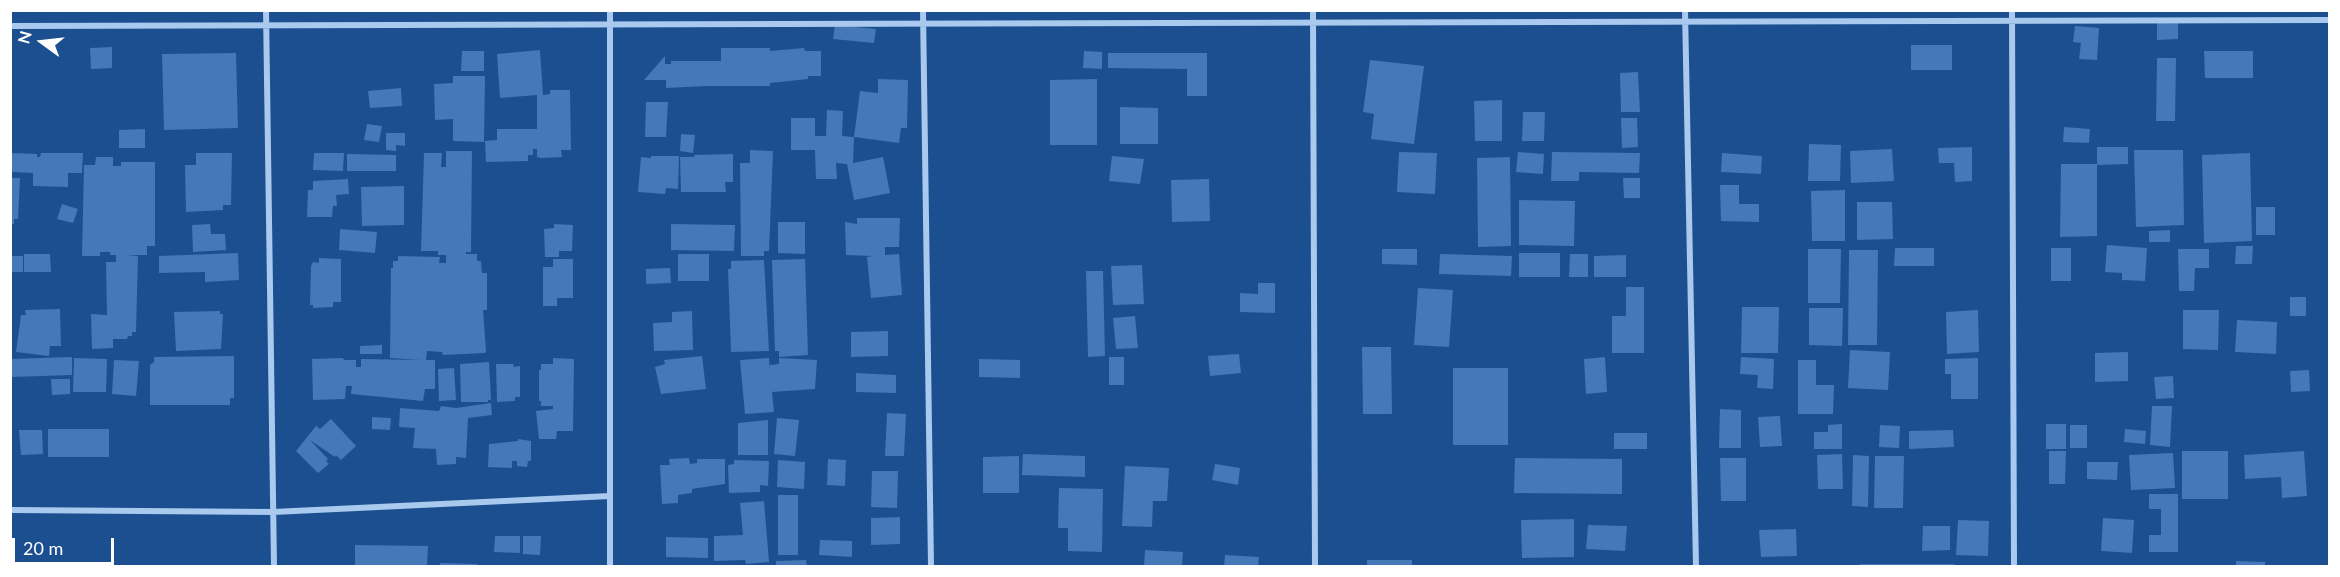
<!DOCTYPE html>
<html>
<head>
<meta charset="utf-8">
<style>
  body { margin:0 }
  #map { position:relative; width:2340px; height:577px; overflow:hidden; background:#1b4f8f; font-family:Lato,sans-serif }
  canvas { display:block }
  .frame { position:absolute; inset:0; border:12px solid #fff; pointer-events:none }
  .north { position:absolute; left:12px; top:12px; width:60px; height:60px; -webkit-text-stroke:4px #1b4f8f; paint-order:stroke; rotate:285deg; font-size:16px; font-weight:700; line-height:24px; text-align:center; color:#fff }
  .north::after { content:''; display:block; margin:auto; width:21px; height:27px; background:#fff; clip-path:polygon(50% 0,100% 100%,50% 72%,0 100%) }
  .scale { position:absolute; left:12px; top:538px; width:102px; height:27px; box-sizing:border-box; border:3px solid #fff; border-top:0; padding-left:8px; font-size:18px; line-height:21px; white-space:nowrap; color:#fff; -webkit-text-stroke:4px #1b4f8f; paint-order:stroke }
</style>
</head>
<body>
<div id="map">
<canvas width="2340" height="577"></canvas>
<div class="frame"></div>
<div class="north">N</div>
<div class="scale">20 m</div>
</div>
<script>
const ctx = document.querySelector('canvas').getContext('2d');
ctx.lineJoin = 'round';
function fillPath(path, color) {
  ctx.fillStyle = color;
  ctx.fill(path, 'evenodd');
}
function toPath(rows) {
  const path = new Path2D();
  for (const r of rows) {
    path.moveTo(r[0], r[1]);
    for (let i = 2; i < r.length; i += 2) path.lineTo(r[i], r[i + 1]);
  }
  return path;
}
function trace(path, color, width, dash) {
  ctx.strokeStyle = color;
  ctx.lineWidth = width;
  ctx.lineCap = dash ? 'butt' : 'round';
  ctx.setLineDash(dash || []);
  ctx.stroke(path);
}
fillPath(toPath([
  [2178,21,2178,39,2157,40,2157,22],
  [835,25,876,29,874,43,833,39],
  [2075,26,2099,28,2097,60,2079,59,2081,43,2073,42],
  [1911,45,1952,45,1952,70,1911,70],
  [112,47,112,68,91,69,90,48],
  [721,48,770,48,770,51,804,48,805,51,821,51,821,76,808,76,808,79,770,83,770,86,707,86,666,88,666,80,644,80,665,56,665,64,671,64,671,61,721,61],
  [540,50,543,95,550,94,550,90,570,90,571,150,561,150,562,157,541,158,537,157,537,149,533,149,533,155,528,155,528,161,486,162,485,141,497,140,497,129,537,129,537,95,500,98,497,54],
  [462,51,484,51,484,71,461,71],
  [1084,51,1102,52,1102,69,1083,68],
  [2204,51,2253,51,2253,78,2205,78],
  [236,53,238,128,164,130,162,54],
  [1108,53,1207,53,1207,96,1187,96,1187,69,1108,68],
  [2157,58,2176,58,2175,121,2156,121],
  [1370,60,1424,66,1414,144,1371,139,1374,114,1363,112],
  [1638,72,1640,112,1621,112,1620,73],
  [453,76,485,76,484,142,453,141,453,119,435,120,434,84,453,83],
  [878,79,908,80,907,128,901,128,899,143,854,137,860,91,878,93],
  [1097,79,1097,145,1050,145,1050,80],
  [401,88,402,106,370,108,368,91],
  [1502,100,1502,141,1475,141,1474,101],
  [646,102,668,102,666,137,645,137],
  [1120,107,1158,108,1158,144,1120,144],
  [827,110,843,111,842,136,854,137,853,163,883,157,890,193,854,200,847,164,836,163,837,179,816,179,815,150,791,150,791,118,815,118,815,136,826,136],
  [1523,112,1545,112,1544,141,1522,141],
  [1621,118,1637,118,1638,147,1622,148],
  [367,124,382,126,379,142,364,140],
  [2064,127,2090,129,2089,143,2063,142],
  [145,129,145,148,119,148,119,130],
  [386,133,405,133,405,146,396,145,396,151,386,150],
  [681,134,695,135,693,153,680,151],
  [1809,144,1841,145,1840,181,1808,181],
  [1972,147,1972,181,1955,182,1954,163,1939,163,1938,148],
  [2097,147,2128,147,2128,164,2097,165,2097,236,2060,237,2061,164,2097,164],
  [1892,149,1894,181,1851,183,1850,151],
  [750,150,773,151,769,251,764,251,764,256,741,256,740,163,750,163],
  [2134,150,2183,150,2184,225,2136,227],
  [446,151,472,151,471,252,466,252,466,254,477,254,477,261,481,261,482,273,487,273,487,310,483,310,486,351,485,353,443,355,442,352,427,351,426,360,435,360,435,389,425,389,423,401,351,394,352,386,346,386,345,399,313,400,312,359,343,358,344,360,356,360,356,367,361,367,361,359,421,360,390,358,391,268,393,268,393,261,398,261,398,256,440,257,439,263,446,263,446,255,438,255,438,251,421,251,424,153,442,153,441,167,446,167],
  [1399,152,1437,153,1435,194,1397,192],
  [1518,152,1544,154,1543,174,1516,172],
  [1552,152,1640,153,1639,173,1579,172,1579,181,1551,181],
  [10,153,37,154,37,157,40,157,41,153,83,153,82,173,68,173,68,187,33,186,33,173,10,172],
  [196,153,232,153,231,205,223,205,223,210,186,212,185,165,196,165],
  [314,153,344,153,343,171,313,170],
  [1722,153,1762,156,1761,174,1721,172],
  [2250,153,2252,241,2204,243,2202,155],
  [347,154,396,155,396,171,347,171],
  [733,154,733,182,725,182,726,192,681,192,680,157,694,157,694,155],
  [651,156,679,156,678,189,666,188,665,194,638,192,641,157,651,158],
  [1112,156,1144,159,1140,184,1109,181],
  [96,157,113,157,113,166,121,166,121,162,155,162,155,246,147,246,147,255,127,255,138,256,136,332,132,332,132,336,128,336,127,339,113,339,113,348,92,349,91,314,107,315,106,262,116,262,116,255,110,255,110,252,100,252,100,256,82,256,84,165,95,165],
  [1510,157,1511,246,1478,247,1477,158],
  [10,178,20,178,18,219,14,219,14,224,10,224],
  [1623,178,1640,178,1640,198,1624,198],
  [348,179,349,194,336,195,337,206,333,206,332,217,307,217,308,190,313,190,313,181],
  [1209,179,1210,221,1172,222,1171,180],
  [1720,185,1739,185,1739,204,1759,204,1759,222,1721,221],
  [404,186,404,225,362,226,361,187],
  [1845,190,1845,241,1812,241,1811,191],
  [1519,200,1575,201,1574,246,1519,245],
  [1857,202,1892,202,1893,239,1857,240],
  [62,204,78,209,73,223,57,219],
  [2256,207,2275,207,2275,235,2256,235],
  [857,218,900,218,899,247,885,247,885,255,899,254,902,295,871,298,867,257,873,256,846,255,845,222,857,224],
  [778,222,805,222,805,254,778,253],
  [210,224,211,234,225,234,226,250,193,252,192,225],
  [554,224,573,225,572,251,559,251,559,257,545,257,544,229,554,228],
  [671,224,735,225,734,251,671,250],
  [340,229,377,232,375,253,339,250],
  [2170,230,2170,242,2149,242,2149,231],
  [2107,245,2147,248,2145,281,2122,280,2122,273,2105,272],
  [2236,246,2253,246,2252,264,2235,264],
  [1895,248,1934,248,1934,266,1894,266],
  [2051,248,2071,248,2071,281,2051,281],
  [1382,249,1417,249,1417,265,1382,264],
  [1808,249,1841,249,1840,303,1808,303],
  [2178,249,2209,249,2209,268,2195,268,2194,291,2179,291],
  [1849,250,1878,250,1877,345,1848,345],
  [238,253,239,280,205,282,205,272,159,273,159,256],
  [1519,253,1560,253,1560,277,1519,277],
  [24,254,50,254,51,272,24,272],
  [678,254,709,254,709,281,678,281],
  [1440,254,1512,256,1511,276,1439,274],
  [1570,254,1588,254,1588,277,1569,277],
  [1626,255,1626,277,1594,277,1594,256],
  [10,256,23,256,23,272,10,272],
  [319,258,341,259,341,302,333,302,333,307,313,308,313,305,310,305,311,266,313,262,319,263],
  [553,259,573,259,573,298,557,298,557,306,543,306,543,267,553,267],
  [805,259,808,355,779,357,779,351,775,351,772,260],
  [764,260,769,351,731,352,728,269,731,269,731,261],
  [1142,265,1144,304,1113,305,1111,266],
  [670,268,671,283,646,284,646,269],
  [1086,271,1103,271,1105,356,1088,357],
  [1258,283,1275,283,1275,313,1240,312,1240,293,1258,294],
  [1626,287,1644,287,1644,353,1612,353,1612,316,1626,316],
  [1418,288,1453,290,1449,347,1414,345],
  [2290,297,2306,297,2306,316,2290,316],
  [1742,307,1779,307,1778,353,1741,353],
  [1809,308,1843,308,1842,346,1809,345],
  [60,309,61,346,50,346,49,356,16,352,21,315,26,315,25,310],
  [1978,310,1979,352,1947,354,1946,312],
  [2183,310,2219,310,2218,350,2183,349],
  [220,311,220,314,223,314,221,349,176,351,174,312],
  [692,311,693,350,654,351,653,323,672,322,672,312],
  [1135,316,1138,348,1116,349,1113,318],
  [2237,320,2277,322,2276,354,2235,352],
  [888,331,888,356,851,357,851,332],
  [382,345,382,354,360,354,360,346],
  [1362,347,1391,347,1392,414,1363,414],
  [1850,350,1890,352,1888,390,1848,388],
  [2128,352,2128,381,2095,382,2095,353],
  [1239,354,1241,373,1210,376,1208,356],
  [234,356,234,398,230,398,230,405,150,405,150,365,154,362,154,357],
  [702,356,706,389,661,394,655,367,665,364,664,360],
  [72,357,72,375,12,377,11,359],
  [1109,357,1124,357,1124,385,1109,385],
  [1605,357,1607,392,1586,394,1584,359],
  [1741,357,1774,359,1773,389,1757,388,1758,375,1740,374],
  [74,358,107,359,106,392,73,392],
  [553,358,574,359,573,431,557,431,556,439,539,439,536,411,553,409,553,406,541,406,541,401,539,401,539,370,541,370,541,364,553,364],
  [769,358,770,371,770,365,779,364,779,358,817,360,815,389,772,392,774,412,745,414,740,360],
  [1978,358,1978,399,1951,399,1951,374,1945,374,1945,359],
  [979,359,1020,360,1020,378,979,377],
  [114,360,139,361,136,396,112,394],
  [1798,360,1816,360,1816,385,1834,385,1833,414,1798,414],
  [489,362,491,400,488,400,488,402,461,402,460,364],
  [496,364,513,364,514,367,520,366,520,397,515,397,515,401,497,402],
  [454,368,456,400,439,401,438,369],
  [1453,368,1508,368,1508,445,1453,445],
  [2309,370,2310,391,2291,392,2290,371],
  [856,373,896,375,896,393,856,392],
  [2173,376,2174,398,2156,399,2154,377],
  [51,379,70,379,70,394,52,395],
  [491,403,492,415,468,418,466,458,456,457,456,464,437,465,436,449,413,448,415,428,399,427,400,408,439,411,441,406,456,408],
  [2152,406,2172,406,2170,447,2150,445],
  [1720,409,1741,410,1741,448,1719,448],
  [887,413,906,414,904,456,885,456],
  [1780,416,1782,446,1760,447,1758,417],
  [372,417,391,418,390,430,372,429],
  [777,418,799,420,795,456,774,454],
  [331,419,356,446,341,460,336,455,335,457,310,440,328,459,326,461,329,464,318,473,296,451,316,426,320,429],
  [768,420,768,455,738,455,738,423],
  [1842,424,1842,449,1814,449,1814,432,1828,432,1828,425],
  [2046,424,2066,424,2066,449,2046,449],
  [1880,425,1900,426,1899,448,1879,447],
  [2070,425,2087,425,2087,448,2070,448],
  [48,429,109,429,109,457,48,457],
  [2125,429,2146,431,2145,444,2124,442],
  [19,430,42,430,43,454,21,455],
  [1953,430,1954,447,1909,449,1909,431],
  [1614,433,1647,433,1647,449,1614,449],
  [518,439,531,441,531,461,528,461,527,467,517,466,517,461,512,461,512,468,488,467,489,444,518,441],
  [2049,451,2066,451,2065,484,2049,484],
  [2182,451,2228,451,2228,499,2182,499],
  [2304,451,2307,496,2282,498,2281,477,2245,479,2244,455],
  [2173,453,2175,488,2131,490,2129,455],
  [1023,454,1085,456,1085,477,1022,475],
  [1842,454,1843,489,1818,489,1817,455],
  [1853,455,1869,456,1868,507,1852,506],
  [1019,456,1019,493,983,493,983,457],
  [1875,456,1904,456,1903,508,1874,508],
  [689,458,690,464,697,463,697,459,725,459,725,484,692,489,692,493,678,495,678,503,662,504,660,465,670,465,669,459],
  [1515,458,1622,459,1622,494,1514,493],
  [1720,458,1746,458,1746,501,1721,501],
  [828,459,846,460,845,486,827,485],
  [734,460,769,461,768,486,760,485,760,492,729,493,728,465,734,464],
  [778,460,805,462,804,489,777,487],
  [2087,462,2118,462,2117,480,2087,479],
  [1215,464,1240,468,1238,485,1212,480],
  [1125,466,1169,468,1167,501,1153,501,1152,527,1122,526],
  [872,471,898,471,897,508,871,507],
  [1059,488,1103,489,1102,552,1068,551,1068,528,1058,528],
  [2149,494,2178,494,2178,552,2149,552,2149,535,2161,535,2161,509,2149,509],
  [778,495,798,495,798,555,778,555],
  [764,501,769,562,746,564,745,560,714,561,714,536,743,535,740,503],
  [900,517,900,544,871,545,871,518],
  [2103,518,2134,520,2132,553,2101,551],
  [1574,519,1574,557,1522,558,1521,520],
  [1958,520,1989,521,1988,556,1956,555],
  [1588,525,1627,526,1625,551,1586,549],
  [1923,526,1950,526,1950,550,1922,551],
  [1796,529,1797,556,1761,557,1759,530],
  [495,536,520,536,520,553,494,552],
  [523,536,541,536,540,555,523,554],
  [666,537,708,538,708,558,666,557],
  [820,540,852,541,852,557,819,555],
  [355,545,428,546,427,566,355,566],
  [1145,550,1183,552,1182,566,1144,566],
  [1225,555,1259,557,1258,566,1224,566],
  [806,560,807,566,776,566,776,561],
  [1367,560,1412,560,1412,566,1367,566],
  [2236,561,2265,562,2265,566,2236,566],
  [440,563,477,564,477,566,440,566],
  [1860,564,1954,564,1954,566,1860,566]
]), '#4478b7');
trace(toPath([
  [266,10,274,566],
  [923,10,931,566],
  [1313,10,1315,566],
  [1685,10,1696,566],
  [2012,10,2014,566],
  [10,26,2330,20],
  [10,510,273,512,610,496],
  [610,566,610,10]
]), '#a9c9ee', 6);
</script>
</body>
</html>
